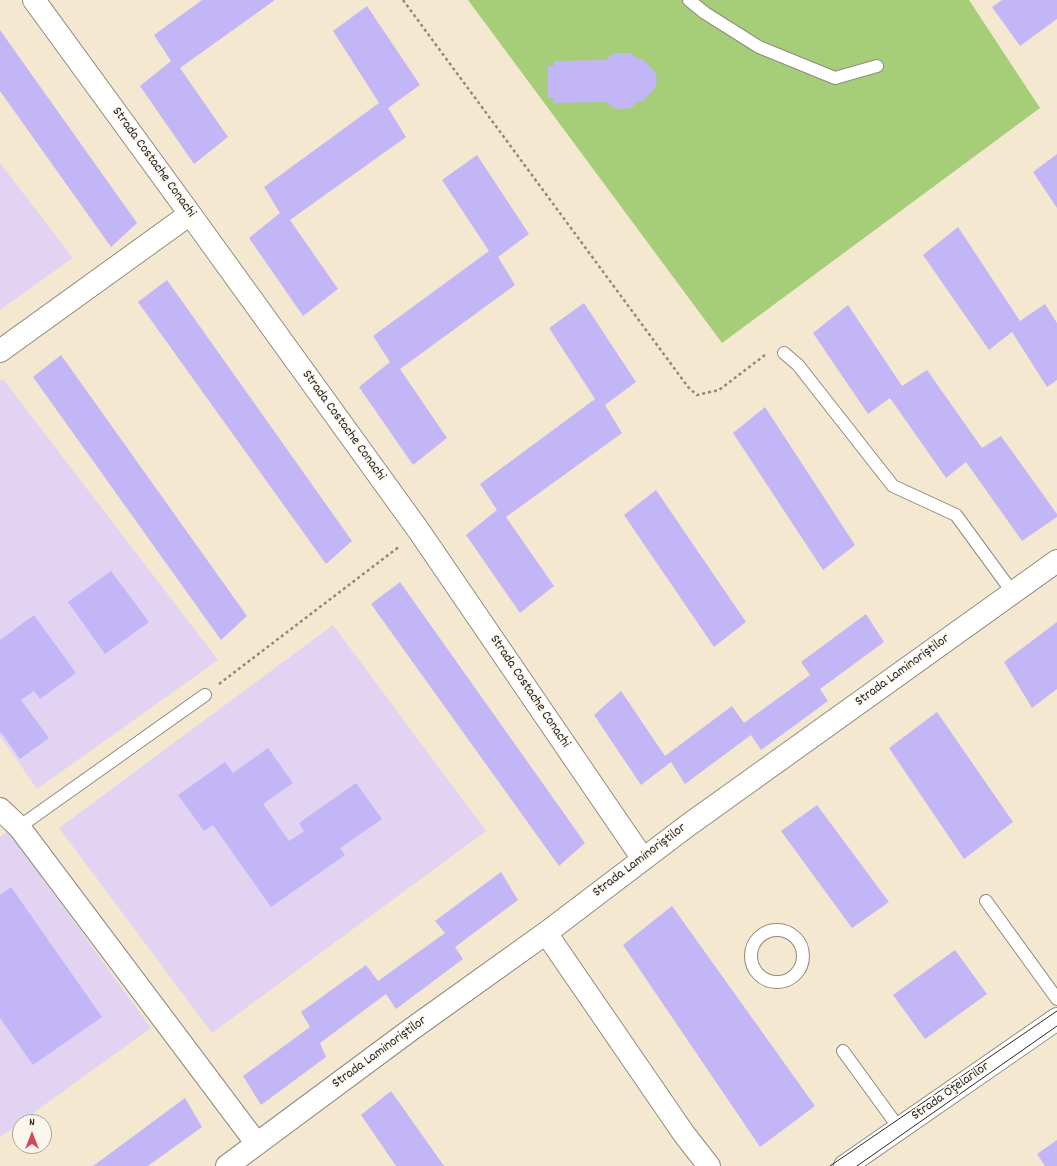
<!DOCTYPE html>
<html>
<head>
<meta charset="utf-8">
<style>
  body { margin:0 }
  #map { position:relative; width:1057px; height:1166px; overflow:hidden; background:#f4e8d0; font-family:Dekko,sans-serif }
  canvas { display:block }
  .north { position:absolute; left:12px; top:1114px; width:40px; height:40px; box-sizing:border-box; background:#fbf7ec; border:1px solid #a8a59f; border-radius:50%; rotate:0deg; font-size:11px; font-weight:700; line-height:16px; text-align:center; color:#2b2b2b }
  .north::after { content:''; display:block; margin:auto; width:14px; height:18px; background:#d1495b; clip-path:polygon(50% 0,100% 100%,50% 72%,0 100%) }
</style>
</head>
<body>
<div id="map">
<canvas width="1057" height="1166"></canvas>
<div class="north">N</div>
</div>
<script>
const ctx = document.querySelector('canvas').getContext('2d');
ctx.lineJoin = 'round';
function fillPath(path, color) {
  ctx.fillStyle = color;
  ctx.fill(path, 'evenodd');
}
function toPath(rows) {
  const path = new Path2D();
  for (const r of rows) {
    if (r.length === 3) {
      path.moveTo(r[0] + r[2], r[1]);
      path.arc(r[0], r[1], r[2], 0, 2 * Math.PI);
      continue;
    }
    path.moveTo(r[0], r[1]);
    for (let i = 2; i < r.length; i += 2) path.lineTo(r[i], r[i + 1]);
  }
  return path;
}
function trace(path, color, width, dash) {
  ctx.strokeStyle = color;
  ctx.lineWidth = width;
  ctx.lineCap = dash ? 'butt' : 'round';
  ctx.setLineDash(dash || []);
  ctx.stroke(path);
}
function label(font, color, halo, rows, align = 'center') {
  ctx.font = font + ' Dekko,sans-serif';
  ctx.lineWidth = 3;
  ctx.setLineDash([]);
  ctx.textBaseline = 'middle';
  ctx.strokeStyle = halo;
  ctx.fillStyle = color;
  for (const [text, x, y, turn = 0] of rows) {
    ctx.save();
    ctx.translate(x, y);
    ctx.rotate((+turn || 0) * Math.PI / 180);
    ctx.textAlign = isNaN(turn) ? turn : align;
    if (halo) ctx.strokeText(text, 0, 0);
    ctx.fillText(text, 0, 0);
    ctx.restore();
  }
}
fillPath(toPath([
  [0,163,73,258,0,310],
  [3,379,218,660,37,789,0,736,0,381],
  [333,625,486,831,212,1033,59,828],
  [8,831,151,1028,0,1137,0,837]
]), '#e3d3f2');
fillPath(toPath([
  [468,0,969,0,1040,108,722,343]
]), '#a6ce79');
fillPath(toPath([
  [202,0,275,0,180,68,228,137,194,164,140,86,171,61,154,35],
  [1002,0,1057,0,1057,19,1020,46,992,7],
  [367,6,420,85,388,108,406,137,290,220,338,289,303,316,249,238,280,213,264,187,379,103,333,31],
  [0,30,137,223,111,247,0,91],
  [618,53,631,53,638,59,643,59,655,72,657,80,655,88,643,101,638,101,631,108,619,109,611,107,607,102,554,103,554,98,548,98,548,66,554,66,554,61,607,60,610,55],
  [1057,154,1057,208,1033,172],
  [477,155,529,234,498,257,515,285,400,369,447,438,413,465,359,387,390,362,373,336,489,251,442,180],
  [958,227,1020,321,1045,304,1057,323,1057,380,1047,387,1012,332,989,350,923,255],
  [167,280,352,541,326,564,138,302],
  [584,303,636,382,605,405,622,433,506,517,554,586,520,613,466,535,497,510,480,484,595,399,549,328],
  [848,305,902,386,927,370,982,448,1001,436,1057,514,1057,517,1022,541,966,462,946,478,890,398,868,414,813,333],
  [61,355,247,616,221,640,33,377],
  [765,407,855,545,823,570,733,433],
  [656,490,746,622,714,647,624,515],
  [111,571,149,622,105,654,68,602],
  [400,582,585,843,559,866,371,604],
  [866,614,884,642,820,689,828,701,761,750,751,735,685,784,671,762,641,785,594,715,621,691,665,756,732,706,744,723,810,675,801,662],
  [34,615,76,673,40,699,34,691,21,700,49,738,20,759,0,731,0,640],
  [1057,622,1057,689,1032,708,1004,662],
  [937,712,1013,822,964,859,889,748],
  [268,748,293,783,263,804,289,841,304,831,299,823,356,783,382,819,340,848,345,855,271,907,213,825,204,831,178,795,225,762,233,773],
  [817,805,889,902,852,928,781,831],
  [501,872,518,900,455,947,463,959,396,1009,386,994,320,1043,326,1057,261,1105,243,1076,310,1027,301,1012,366,965,378,981,445,933,435,921],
  [11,887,102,1017,33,1065,0,1018,0,895],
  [672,906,815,1106,760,1147,623,945],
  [955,950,987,994,925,1039,893,995],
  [391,1091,444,1166,396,1166,361,1115],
  [185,1098,202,1127,148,1166,93,1166],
  [1057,1140,1057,1166,1045,1166,1037,1154]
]), '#c3b6f7');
const service = toPath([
  [689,0,705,13,759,47,835,78,877,66],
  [784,353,798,365,893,486,956,515,1013,593],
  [19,827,205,695],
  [986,901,1057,999],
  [777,956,26],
  [843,1051,899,1128]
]);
const minor = toPath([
  [34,0,190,214,419,531,643,859],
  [0,351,190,214],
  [0,809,19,827,257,1144],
  [546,933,684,1134,709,1166],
  [227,1166,409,1031,546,933,687,826,1057,561]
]);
const secondary = toPath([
  [845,1166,1057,1019]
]);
trace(service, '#908a7e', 14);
trace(minor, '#908a7e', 24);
trace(secondary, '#908a7e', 24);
trace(toPath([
  [403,0,688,387,697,395,719,390,765,355],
  [219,684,400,546]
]), '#908a7e', 2.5, [3, 3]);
trace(service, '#fff', 12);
trace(minor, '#fff', 22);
trace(secondary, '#fff', 22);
trace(toPath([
  [830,1166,1057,1011],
  [857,1166,1057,1026]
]), '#2b2b2b', 1);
label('14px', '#2b2b2b', '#fbf7ec', [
  ["Strada Costache Conachi",153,163,54],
  ["Strada Costache Conachi",343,426,54],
  ["Strada Laminoriștilor",903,671,-36],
  ["Strada Costache Conachi",529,692,56],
  ["Strada Laminoriștilor",640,861,-37],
  ["Strada Laminoriștilor",380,1053,-36],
  ["Strada Oțelarilor",951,1092,-35]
]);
</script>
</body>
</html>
